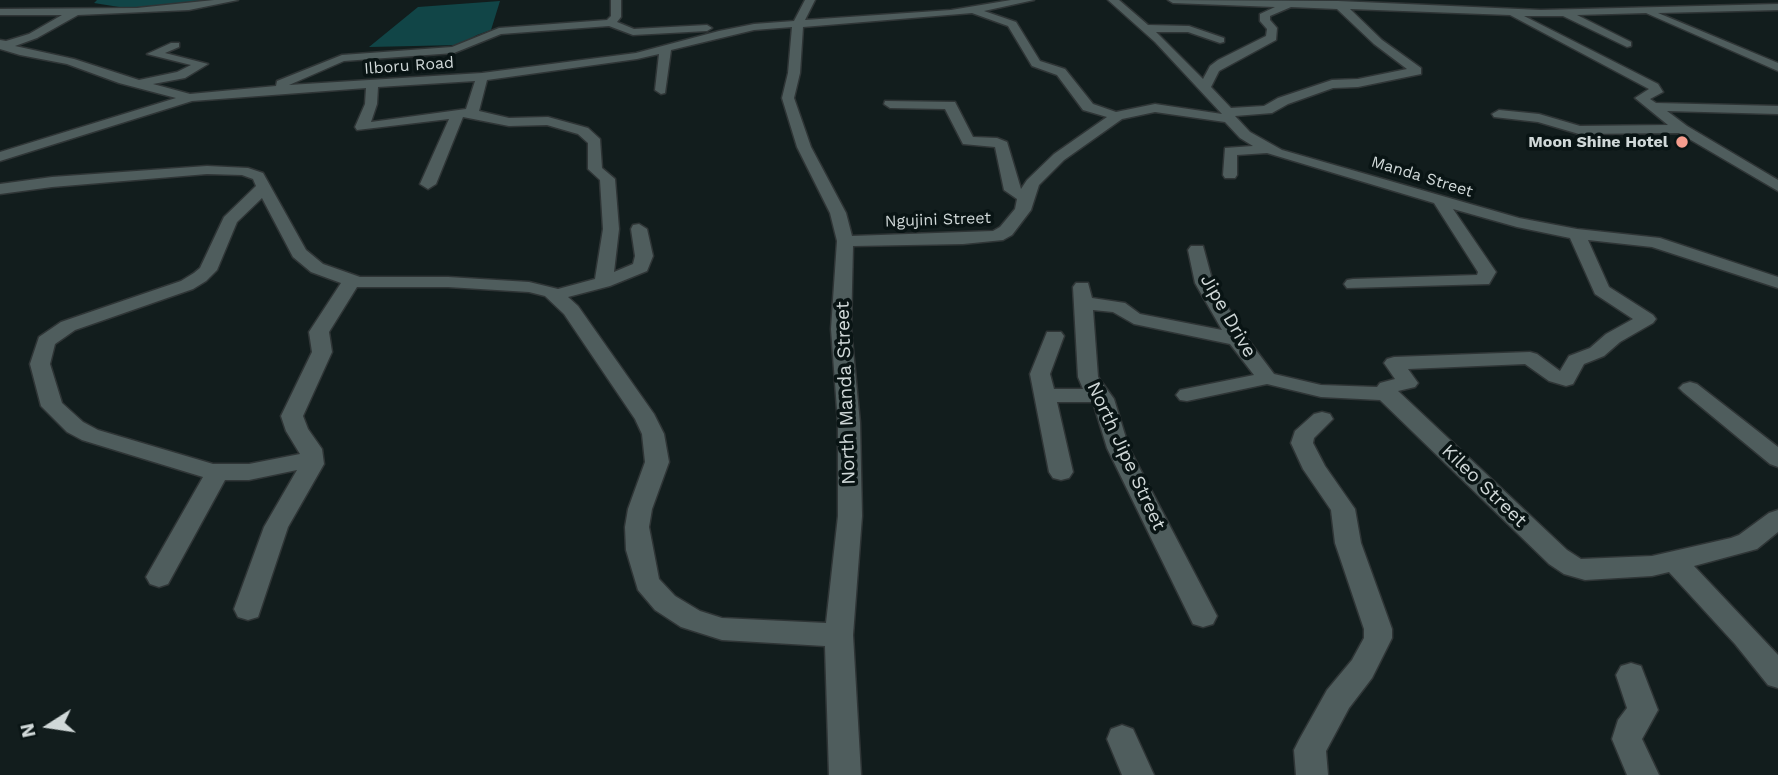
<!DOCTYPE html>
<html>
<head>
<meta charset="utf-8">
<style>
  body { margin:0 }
  #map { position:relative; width:1778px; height:775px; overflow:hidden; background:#121d1d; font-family:"Work Sans",sans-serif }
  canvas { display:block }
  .north { position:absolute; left:14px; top:691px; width:70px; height:70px; -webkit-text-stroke:5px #091414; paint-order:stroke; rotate:258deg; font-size:19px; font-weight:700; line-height:28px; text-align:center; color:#d0d8d8 }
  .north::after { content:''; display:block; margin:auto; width:24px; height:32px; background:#d0d8d8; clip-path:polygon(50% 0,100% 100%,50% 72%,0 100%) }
</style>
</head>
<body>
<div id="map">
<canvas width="1778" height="775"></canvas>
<div class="north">N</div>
</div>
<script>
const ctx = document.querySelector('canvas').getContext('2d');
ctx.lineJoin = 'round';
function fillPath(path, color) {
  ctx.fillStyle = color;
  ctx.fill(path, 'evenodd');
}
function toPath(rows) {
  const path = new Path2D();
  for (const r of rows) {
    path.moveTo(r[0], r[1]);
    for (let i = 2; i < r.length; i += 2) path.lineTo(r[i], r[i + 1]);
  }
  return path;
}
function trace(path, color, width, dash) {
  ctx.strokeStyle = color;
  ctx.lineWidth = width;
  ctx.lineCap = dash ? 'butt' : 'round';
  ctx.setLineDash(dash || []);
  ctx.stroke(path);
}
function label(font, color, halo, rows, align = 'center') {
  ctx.font = font + ' "Work Sans",sans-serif';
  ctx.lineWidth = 7;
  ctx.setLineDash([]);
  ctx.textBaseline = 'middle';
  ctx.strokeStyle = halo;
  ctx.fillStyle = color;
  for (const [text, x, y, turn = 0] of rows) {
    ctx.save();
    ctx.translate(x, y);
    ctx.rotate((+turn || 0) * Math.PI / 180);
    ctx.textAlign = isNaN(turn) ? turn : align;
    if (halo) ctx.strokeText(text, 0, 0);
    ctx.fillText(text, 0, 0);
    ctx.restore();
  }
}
fillPath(toPath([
  [97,0,224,0,163,8,119,7,94,3],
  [500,1,491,30,477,35,459,45,369,47,418,7]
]), '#114547');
const minor = toPath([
  [214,0,238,0,189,10,78,15,37,38,15,46,74,59,139,80,177,72,191,65,147,54,171,43,179,43,179,47,165,53,208,64,185,78,153,84,190,94,276,86,277,81,342,55,452,47,499,28,607,20,611,16,611,0,621,0,621,17,617,22,634,29,707,25,712,28,707,31,633,35,609,26,501,34,454,53,344,61,289,85,482,73,636,53,719,31,754,24,794,21,805,0,815,0,805,20,951,10,1011,0,1034,0,984,11,1016,22,1040,61,1065,69,1093,104,1116,112,1155,104,1222,114,1155,42,1108,0,1119,0,1148,25,1189,26,1224,38,1224,42,1220,43,1188,32,1156,32,1203,79,1210,66,1218,60,1266,36,1267,29,1260,21,1260,14,1275,7,1173,3,1168,0,1338,1,1541,10,1778,4,1778,10,1658,13,1778,63,1778,71,1646,13,1577,15,1631,42,1631,46,1627,47,1563,16,1524,16,1658,84,1663,92,1650,99,1656,103,1778,106,1778,114,1667,111,1687,126,1778,180,1778,191,1679,133,1579,134,1538,122,1494,117,1492,114,1499,110,1539,114,1580,126,1668,125,1635,98,1649,89,1510,15,1350,9,1382,40,1421,68,1421,74,1358,87,1333,88,1288,104,1272,113,1235,116,1250,132,1282,150,1519,218,1577,229,1660,238,1778,277,1778,288,1652,247,1588,240,1609,287,1653,315,1656,319,1653,323,1620,342,1604,356,1584,364,1573,384,1566,386,1549,381,1525,364,1408,369,1418,383,1415,387,1398,391,1567,550,1581,559,1652,556,1731,538,1739,535,1769,513,1778,510,1778,532,1757,549,1694,566,1778,655,1778,688,1768,685,1735,644,1669,572,1652,576,1585,580,1564,574,1549,564,1380,400,1321,397,1267,384,1187,401,1180,400,1176,395,1180,390,1254,375,1230,344,1134,324,1113,312,1093,310,1098,377,1114,399,1129,448,1217,616,1213,624,1203,627,1193,624,1107,448,1093,402,1057,402,1073,472,1069,478,1061,480,1053,478,1049,472,1030,374,1047,332,1061,332,1064,336,1050,374,1054,389,1083,389,1078,377,1073,287,1076,283,1088,283,1092,298,1125,303,1140,314,1222,330,1195,283,1188,250,1191,246,1203,246,1213,283,1246,337,1274,374,1321,385,1377,387,1380,383,1395,379,1384,363,1387,359,1394,357,1530,352,1537,354,1560,371,1569,356,1590,348,1606,334,1633,319,1595,294,1570,238,1517,227,1453,209,1496,272,1489,284,1347,288,1344,284,1347,280,1353,279,1477,275,1478,272,1434,203,1267,153,1237,155,1237,175,1235,178,1225,178,1223,175,1225,148,1253,146,1240,138,1225,122,1155,112,1122,119,1064,160,1039,185,1031,210,1012,235,1003,240,963,244,853,246,851,329,860,423,862,516,853,635,861,775,829,775,825,646,722,640,681,627,655,610,638,590,626,550,625,527,628,509,645,462,642,434,635,419,564,314,545,296,529,292,448,287,357,287,329,332,332,352,303,416,308,429,322,449,324,464,288,527,258,617,248,620,238,617,234,609,264,527,297,470,249,480,225,480,168,584,159,587,150,584,146,577,203,477,82,440,67,432,41,406,30,364,39,337,61,322,181,281,194,273,200,268,224,217,256,186,253,179,242,175,207,174,52,187,0,194,0,184,52,177,207,166,248,168,263,173,306,250,323,264,360,277,448,277,529,282,558,289,595,279,603,229,600,180,588,169,588,143,578,134,547,125,509,126,463,117,436,184,428,189,420,184,449,119,357,130,355,127,365,104,366,88,192,101,0,161,0,152,176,98,119,83,67,64,20,55,0,49,0,40,6,41,29,34,62,15,0,15,0,9,137,8,214,0],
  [1291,7,1337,9,1374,44,1407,69,1358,79,1332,80,1278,98,1264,106,1231,108,1211,87,1219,71,1276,40,1277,28,1270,20,1270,16,1291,7],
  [972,13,1008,26,1032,66,1057,75,1083,110,1107,117,1054,154,1027,180,1021,189,1007,142,997,138,973,137,955,102,885,101,884,104,890,108,945,109,963,144,995,147,1004,190,1017,199,1015,209,1000,227,993,231,852,236,846,213,811,147,794,98,800,73,803,27,972,13],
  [792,27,788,73,782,98,797,147,830,213,837,241,831,329,838,423,838,516,826,623,722,618,700,611,675,596,659,579,649,527,652,509,669,462,664,434,654,414,578,306,568,297,610,286,647,271,653,256,647,229,639,224,633,225,631,229,635,256,633,264,614,272,619,229,615,179,602,168,600,139,588,128,548,117,509,118,479,111,487,80,637,59,659,54,655,90,661,94,665,93,671,50,754,30,792,27],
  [475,81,466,109,371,122,377,104,378,87,475,81],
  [262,198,293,257,311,272,341,283,309,332,312,352,281,416,286,431,300,454,249,464,213,464,98,430,83,422,62,403,50,364,55,344,75,330,193,289,206,281,217,270,237,222,262,198],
  [1690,382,1697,384,1778,447,1778,467,1770,464,1683,392,1679,388,1683,384,1690,382],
  [1322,412,1330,414,1333,419,1314,438,1313,443,1325,466,1355,509,1361,543,1392,629,1392,638,1372,678,1349,708,1326,751,1328,775,1296,775,1294,750,1299,740,1327,690,1352,660,1364,638,1364,629,1335,543,1331,510,1303,469,1291,443,1295,431,1314,414,1322,412],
  [1631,663,1641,666,1658,710,1642,739,1659,775,1627,775,1612,739,1618,720,1627,708,1616,675,1621,666,1631,663],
  [1122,725,1133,729,1154,775,1122,775,1107,739,1111,729,1122,725]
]);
trace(minor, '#2f3536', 3);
fillPath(minor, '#4f5d5d');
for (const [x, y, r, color] of [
  [1682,142,7,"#f59d8e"]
]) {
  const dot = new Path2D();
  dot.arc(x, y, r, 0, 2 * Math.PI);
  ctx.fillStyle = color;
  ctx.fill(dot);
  trace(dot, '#091414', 2.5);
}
label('16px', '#d0d8d8', '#091414', [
  ["Ilboru Road",409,66,-4],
  ["Manda Street",1422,177,17],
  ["Ngujini Street",938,220,-2]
]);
label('bold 16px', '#d0d8d8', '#091414', [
  ["Moon Shine Hotel",1668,142]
], 'right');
label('19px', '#d0d8d8', '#091414', [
  ["Jipe Drive",1228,316,60],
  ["North Manda Street",846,393,-92],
  ["North Jipe Street",1126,456,65],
  ["Kileo Street",1484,486,44]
]);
</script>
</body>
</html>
